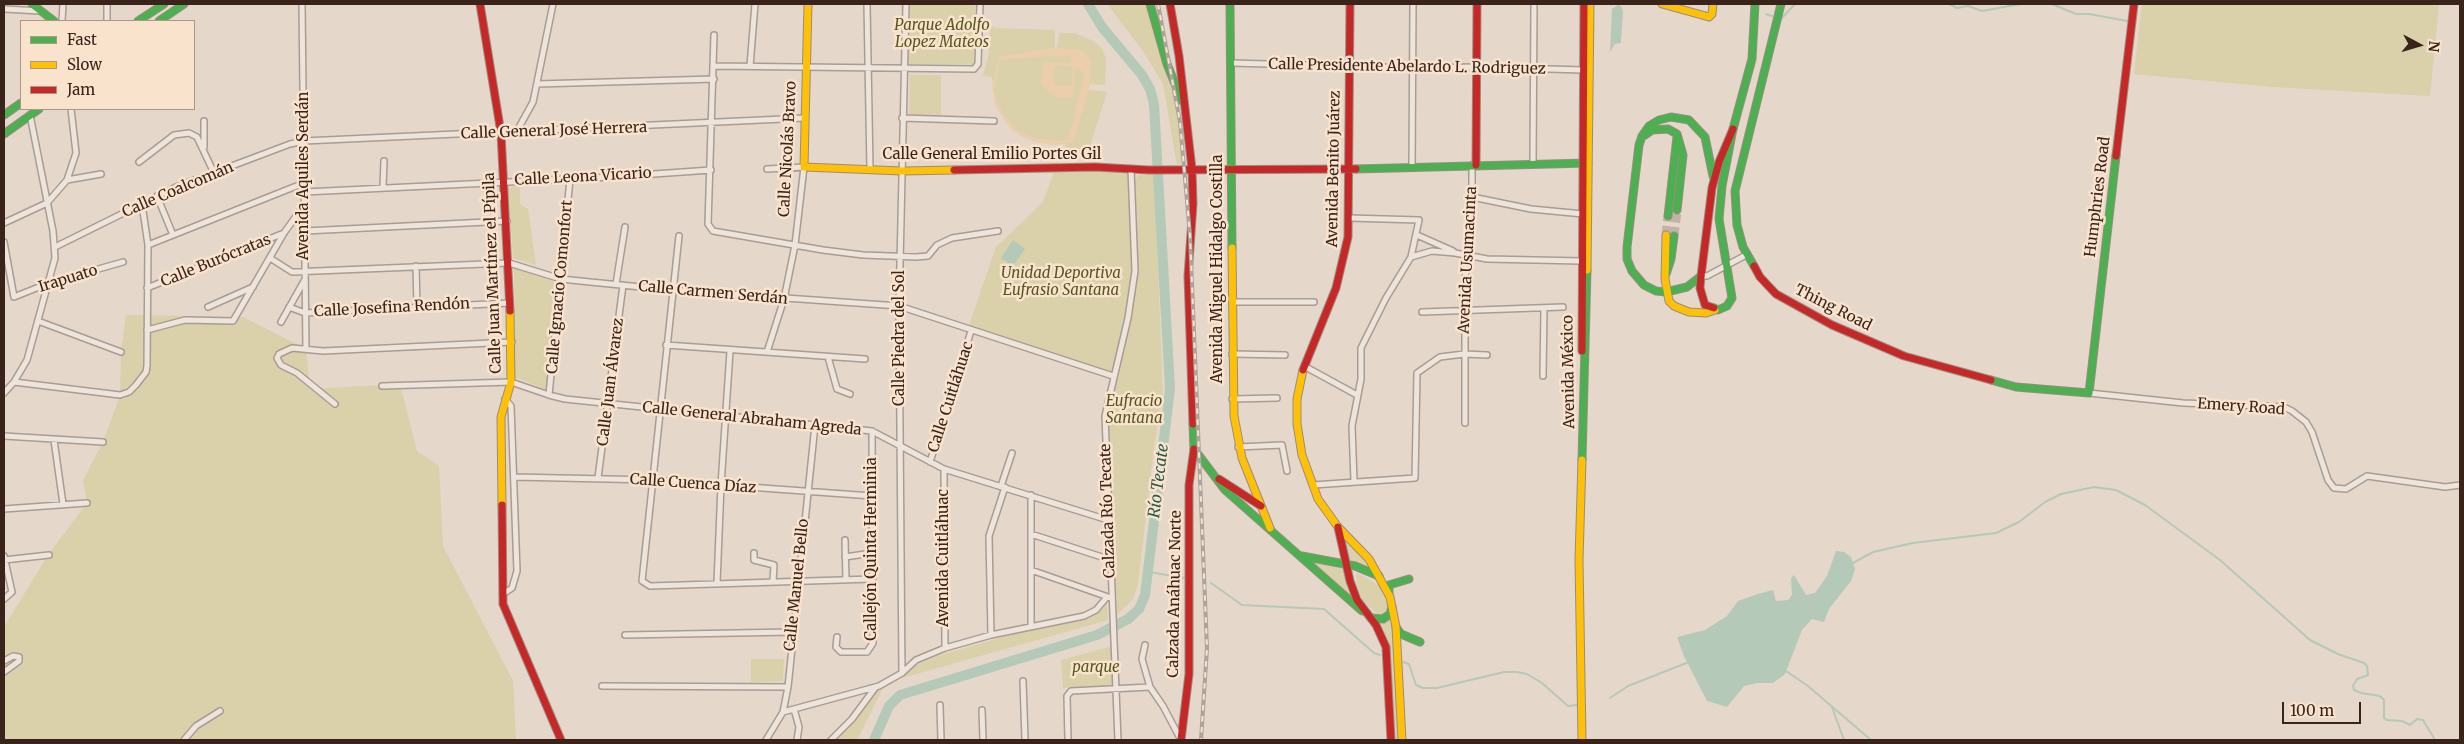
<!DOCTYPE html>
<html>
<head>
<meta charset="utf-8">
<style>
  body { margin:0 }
  #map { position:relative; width:2464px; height:744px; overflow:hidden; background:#e5d7c9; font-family:Merriweather,serif }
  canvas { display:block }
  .frame { position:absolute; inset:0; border:5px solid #39231a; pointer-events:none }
  .legend { position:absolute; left:20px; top:20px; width:175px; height:90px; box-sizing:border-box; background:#f9e3cd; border:1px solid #ac9685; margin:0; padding:6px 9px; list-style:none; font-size:15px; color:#39231a }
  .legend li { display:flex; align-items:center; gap:10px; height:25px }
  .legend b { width:25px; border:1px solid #ac9685 }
  .north { position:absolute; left:2394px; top:20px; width:50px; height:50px; -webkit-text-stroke:4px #f9e3cd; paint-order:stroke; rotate:96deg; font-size:14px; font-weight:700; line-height:20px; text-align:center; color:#39231a }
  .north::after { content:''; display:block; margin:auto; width:18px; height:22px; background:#39231a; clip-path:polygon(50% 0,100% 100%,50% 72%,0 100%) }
  .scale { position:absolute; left:2282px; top:702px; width:79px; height:22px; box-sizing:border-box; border:2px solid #39231a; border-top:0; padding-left:6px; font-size:15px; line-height:18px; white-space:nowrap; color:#39231a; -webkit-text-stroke:4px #f9e3cd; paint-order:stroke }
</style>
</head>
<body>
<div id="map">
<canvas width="2464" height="744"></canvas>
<div class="frame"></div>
<ul class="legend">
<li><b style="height:6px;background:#4caf50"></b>Fast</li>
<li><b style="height:6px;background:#ffc107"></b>Slow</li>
<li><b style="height:6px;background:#c62828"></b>Jam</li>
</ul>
<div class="north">N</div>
<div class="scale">100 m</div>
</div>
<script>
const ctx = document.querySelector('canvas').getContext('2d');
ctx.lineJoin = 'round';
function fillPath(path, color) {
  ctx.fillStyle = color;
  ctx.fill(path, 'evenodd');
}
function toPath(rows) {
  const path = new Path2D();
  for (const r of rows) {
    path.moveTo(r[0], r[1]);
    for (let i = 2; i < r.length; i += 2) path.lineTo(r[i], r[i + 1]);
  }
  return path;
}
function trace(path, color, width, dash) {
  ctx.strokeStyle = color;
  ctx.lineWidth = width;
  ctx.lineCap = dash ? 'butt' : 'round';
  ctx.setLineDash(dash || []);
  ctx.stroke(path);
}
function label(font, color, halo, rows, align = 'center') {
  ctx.font = font + ' Merriweather,serif';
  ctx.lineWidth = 5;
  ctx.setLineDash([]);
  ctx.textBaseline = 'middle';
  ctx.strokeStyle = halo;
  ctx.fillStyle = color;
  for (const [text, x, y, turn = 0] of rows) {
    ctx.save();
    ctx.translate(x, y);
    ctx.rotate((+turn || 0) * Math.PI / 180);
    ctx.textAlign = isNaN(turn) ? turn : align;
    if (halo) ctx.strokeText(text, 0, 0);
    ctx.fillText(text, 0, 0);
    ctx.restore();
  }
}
fillPath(toPath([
  [910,4,975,4,974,64,908,64],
  [1107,4,1148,4,1158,48,1175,96,1182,158,1180,164,1177,165,1163,84,1143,51],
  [2142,4,2439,4,2430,96,2273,87,2134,74],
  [990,25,995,28,1055,30,1055,48,1057,48,1059,33,1075,33,1095,42,1102,49,1106,58,1105,85,1090,84,1089,90,1107,92,1089,149,1065,149,1065,144,1054,145,1036,142,1021,136,1007,124,995,104,992,77,983,76,989,53],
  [910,75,941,75,941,115,909,114],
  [1094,170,1134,171,1136,276,1138,254,1135,180,1138,175,1154,174,1163,393,1154,447,1138,584,1133,599,1117,615,1108,409,1119,375,1132,315,1136,279,1113,374,968,328,996,247,1043,202,1054,172],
  [520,185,520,204,528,209,536,265,513,258,508,188],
  [514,268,557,283,547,390,515,377],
  [126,315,243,317,306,349,310,389,400,384,417,451,439,466,443,546,513,681,516,740,4,740,4,627,48,555,87,503,83,480,103,442,120,395,121,352],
  [1342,533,1373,569,1350,562],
  [1307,560,1345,567,1354,599,1333,581],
  [1358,573,1381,587,1389,610,1386,615,1378,615,1362,599,1357,586,1356,575],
  [1107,604,1108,620,902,678,914,666,938,656,1023,631,1082,620,1100,612],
  [1391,619,1392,622,1399,740,1394,740,1390,645,1381,624],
  [1113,646,1114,686,1063,688,1061,660],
  [751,659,784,659,783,681,751,682],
  [885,684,857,740,832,740,870,696]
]), '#dad0aa');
fillPath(toPath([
  [1053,48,1081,50,1089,57,1091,63,1089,90,1073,141,1054,145,1036,142,1012,131,995,104,992,88,999,57],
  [1045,56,1070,56,1072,60,1070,63,1043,62,1041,83,1051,95,1061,98,1073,97,1075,70,1077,68,1083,72,1084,76,1069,138,1064,141,1037,139,1014,129,997,103,994,89,1000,60],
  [1058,65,1070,66,1073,70,1072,84,1068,86,1056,85,1053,81,1054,68]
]), '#eccead');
fillPath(toPath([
  [1618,5,1621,6,1623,12,1621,40,1621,43,1615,44,1610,52,1612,9],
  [1013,240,1025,249,1013,266,1001,258],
  [1836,551,1844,552,1851,557,1855,569,1851,581,1829,609,1824,622,1812,619,1802,630,1785,674,1773,683,1757,683,1744,686,1727,707,1707,701,1684,656,1677,637,1705,630,1727,616,1738,601,1758,594,1773,590,1776,601,1788,600,1792,595,1791,578,1794,575,1806,595,1815,593,1827,576]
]), '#b5c9b9');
trace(toPath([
  [1799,4,1815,4],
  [1846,4,1853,4],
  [1871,4,1875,4],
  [1949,4,1957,8,1968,6,1982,11,2021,4],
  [2052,4,2076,14,2089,14,2127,21],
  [1766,14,1772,16],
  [1781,19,1795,4],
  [1853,563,1873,552,1913,543,1996,533,2019,522,2045,502,2061,494,2094,487,2116,490,2145,505,2220,560,2310,640,2338,654,2364,663,2367,666,2368,675,2357,679,2353,686,2354,690,2361,693,2380,696,2384,700,2384,718,2387,720,2402,721,2410,725,2417,719,2423,720,2435,740],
  [1149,572,1185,578],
  [1211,583,1242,605,1324,609,1374,653,1380,655],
  [1403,662,1409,664,1416,685,1423,688,1437,688,1504,672,1517,672,1527,674,1542,683,1568,706,1577,705],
  [1786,671,1808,686,1871,740],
  [1610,698,1628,686,1689,662],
  [1832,707,1844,740]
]), '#b5c9b9', 2);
trace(toPath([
  [874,740,889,706,900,695,1097,635,1128,619,1139,609,1145,595,1170,389,1154,104,1150,89,1142,75,1102,27,1088,4]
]), '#b5c9b9', 10);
trace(toPath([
  [1666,235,1668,216],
  [1674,236,1677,210]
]), '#c3b3a6', 9, [9, 4.5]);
const street = toPath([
  [107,4,107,21],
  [302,4,306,349],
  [867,4,870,169],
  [4,9,40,11],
  [62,21,63,4],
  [714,35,708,224,713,231,823,250,863,255,916,257,928,256,937,245,952,238,998,231],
  [1231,63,1413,68,1476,67,1584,70],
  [714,66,974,69,978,64,980,4],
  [750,66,755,4],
  [537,84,714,79],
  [902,118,994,121],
  [517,131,533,102,553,4],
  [204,147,204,121],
  [139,162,174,135,189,133,197,137,214,173],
  [1533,163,1534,4],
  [1412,168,1413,4],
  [67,180,101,174],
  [383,187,384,161],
  [305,192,611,177,711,170],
  [157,196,173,235],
  [1472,197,1531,209,1583,214],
  [1349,218,1419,220,1411,257,1386,298,1361,348,1361,379,1352,426,1354,481],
  [4,223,47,203,67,180,76,153,71,109],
  [305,231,507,221],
  [1417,235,1453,251],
  [679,236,642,581,650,586,872,579],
  [4,242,14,297,49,283,123,262],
  [148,245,304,183],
  [55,247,176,187,290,144,304,141,805,118],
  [1411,257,1432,251,1455,253,1487,259,1582,261],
  [270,258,292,272,509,263,561,279,590,282,672,290,899,306,1113,376],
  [416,266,417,307],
  [1701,276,1707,276,1746,255],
  [616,284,625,227],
  [147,288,284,233],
  [1232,302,1314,302],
  [208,307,253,287],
  [289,307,305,313,510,303],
  [1422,312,1563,307],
  [38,321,121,352],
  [281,322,304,281],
  [147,330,185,320,233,321,284,233,304,205],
  [666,345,865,359],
  [767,352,784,299,795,245,804,167,767,169],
  [1232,354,1285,355],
  [828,357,837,389,850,394],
  [1304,366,1357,395],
  [1543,376,1544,308],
  [14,382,120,395,129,392,136,385,146,372,147,366,148,245,142,204],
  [382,386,511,382,549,395,565,399,872,431,944,469,1108,520],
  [4,393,14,382,27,360,55,258,53,231,30,115],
  [2089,393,2183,403,2284,407,2292,411,2306,422,2312,432,2328,480,2334,488,2346,489,2367,476,2445,487,2460,485],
  [549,395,570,179],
  [1232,399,1277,398],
  [335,404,297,373,281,365,277,358,279,354,292,348,323,351,512,342],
  [1465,423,1465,281,1472,197,1472,165],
  [4,436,103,442],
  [54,440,63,504],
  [1238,447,1282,445,1287,471],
  [930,462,971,331],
  [944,469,945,648],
  [514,477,653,480,872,496],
  [598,478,623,285],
  [1313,485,1415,478,1417,373,1440,357,1464,354,1487,355],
  [1001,486,1012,453],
  [1031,495,1031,626],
  [4,509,87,503],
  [1031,534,1111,560],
  [845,540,846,580],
  [754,553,754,560,774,565,773,581],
  [4,556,12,592,4,599],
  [845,557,872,553],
  [4,560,49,555],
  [1031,570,1111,598],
  [717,583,721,485,730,351],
  [503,594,512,588,517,571,511,406,505,399],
  [625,635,792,632],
  [991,635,989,536,1005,487],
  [837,637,836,647,841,652,867,652,873,643,872,431],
  [1145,645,1142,659,1150,687],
  [4,661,13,656,19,657,19,661,4,672],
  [902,673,899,306,906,4],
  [1023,681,1025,740],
  [602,686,788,687],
  [940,705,941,740],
  [794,709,799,727,797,740],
  [982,710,983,740],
  [783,712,879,686,902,673,916,660,945,648,991,635,1084,616,1096,610,1107,597],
  [184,740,196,726,220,711],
  [766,740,783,712,788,687,815,425],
  [831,740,852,719,875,688],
  [1068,740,1067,696,1071,691,1150,687,1163,706,1181,740],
  [1118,740,1105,416,1128,318,1135,271,1131,169]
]);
const fast = toPath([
  [32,4,54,21],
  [1150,4,1167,64,1182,101],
  [1230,4,1232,248],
  [138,21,164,4],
  [159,21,184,4],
  [4,115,21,103],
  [4,134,39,109],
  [1645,135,1652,130,1668,129,1677,134,1683,155,1677,210],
  [1356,169,1588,163],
  [1668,216,1677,137],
  [1754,266,1743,247,1737,225,1735,191,1781,4],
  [1666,274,1671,259,1674,236],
  [1701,276,1687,287,1666,292,1656,291,1644,285,1632,271,1627,259,1627,247,1639,145,1642,136,1649,126,1659,120,1671,117,1689,120,1705,137,1713,176],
  [1714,308,1718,310,1727,306,1732,298,1719,219,1722,186,1733,129,1752,59,1755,4],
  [1991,380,2016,387,2089,393,2116,156],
  [1193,424,1194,449,1225,490,1362,611],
  [1582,460,1587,270],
  [1302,556,1355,566,1379,576],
  [1389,594,1389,585,1409,579],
  [1371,618,1383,619,1390,614,1392,607],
  [1396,627,1401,634,1420,642]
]);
const slow = toPath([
  [808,4,804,167,902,171,954,170],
  [1662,4,1709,17,1712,14,1713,4],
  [1666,235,1665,279,1669,301,1674,306,1689,312,1706,313,1715,310],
  [1232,248,1234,416,1242,458,1270,528],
  [1587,270,1590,4],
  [1303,370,1297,399,1297,424,1302,455,1318,499,1338,527,1369,559,1390,597,1396,627,1402,740],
  [502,505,501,417,511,382,510,311],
  [1582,740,1579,560,1582,460]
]);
const jam = toPath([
  [480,4,501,133,510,311],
  [1170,4,1179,56,1192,169,1193,204,1188,276,1193,424],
  [2116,156,2134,4],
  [1476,165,1477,4],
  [954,170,1095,167,1149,170,1356,169],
  [1754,266,1760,277,1776,294,1832,325,1904,356,1991,380],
  [1714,308,1705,305,1700,288,1701,276,1712,188,1719,162,1733,129],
  [1582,351,1584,4],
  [1303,370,1336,288,1348,237,1350,4],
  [1219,479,1261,506],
  [502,505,503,604,561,740],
  [1338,527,1350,581,1357,600,1376,625,1386,647,1391,740],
  [1181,740,1189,674,1189,485,1194,449]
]);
trace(street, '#aa9c93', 8);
trace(fast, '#998c83', 9);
trace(slow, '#998c83', 9);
trace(jam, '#998c83', 9);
trace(street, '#ede4db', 5);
trace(fast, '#4caf50', 7);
trace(slow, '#ffc107', 7);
trace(jam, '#c62828', 7);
const rail = toPath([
  [1158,4,1180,122,1190,235,1207,648,1201,740]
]);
trace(rail, '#aba39c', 4);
trace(rail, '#f9e3cd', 2, [5.5]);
label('italic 15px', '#55581f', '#f9e3cd', [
  ["Parque Adolfo",942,26],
  ["Lopez Mateos",942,43],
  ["Unidad Deportiva",1061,274],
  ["Eufrasio Santana",1061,291],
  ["Eufracio",1134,402],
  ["Santana",1134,419],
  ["parque",1096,668]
]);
label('15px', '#39231a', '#f9e3cd', [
  ["Calle Presidente Abelardo L. Rodriguez",1407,67,1],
  ["Calle General José Herrera",554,131,-2],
  ["Calle Nicolás Bravo",788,149,-87],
  ["Calle General Emilio Portes Gil",992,155],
  ["Avenida Benito Juárez",1334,169,-89],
  ["Avenida Aquiles Serdán",304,176,-90],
  ["Calle Leona Vicario",583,177,-3],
  ["Calle Coalcomán",178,190,-23],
  ["Humphries Road",2098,197,-83],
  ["Avenida Usumacinta",1468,260,-87],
  ["Calle Burócratas",216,261,-22],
  ["Avenida Miguel Hidalgo Costilla",1218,269,-90],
  ["Calle Juan Martínez el Pípila",493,273,-92],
  ["Irapuato",68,279,-17],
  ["Calle Ignacio Comonfort",560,287,-85],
  ["Calle Carmen Serdán",713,293,5],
  ["Calle Josefina Rendón",392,308,-3],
  ["Thing Road",1833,308,27],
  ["Calle Piedra del Sol",900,338,-90],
  ["Avenida México",1569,372,-91],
  ["Calle Juan Álvarez",611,382,-83],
  ["Calle Cuitláhuac",951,397,-72],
  ["Emery Road",2241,407,4],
  ["Calle General Abraham Agreda",752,419,6],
  ["Calle Cuenca Díaz",693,484,4],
  ["Calzada Río Tecate",1108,511,-92],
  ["Callejón Quinta Herminia",872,549,-90],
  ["Avenida Cuitláhuac",944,558,-90],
  ["Calle Manuel Bello",797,585,-84],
  ["Calzada Anáhuac Norte",1175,594,-89]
]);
label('italic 16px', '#285a4d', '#f9e3cd', [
  ["Río Tecate",1159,481,-83]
]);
</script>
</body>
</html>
